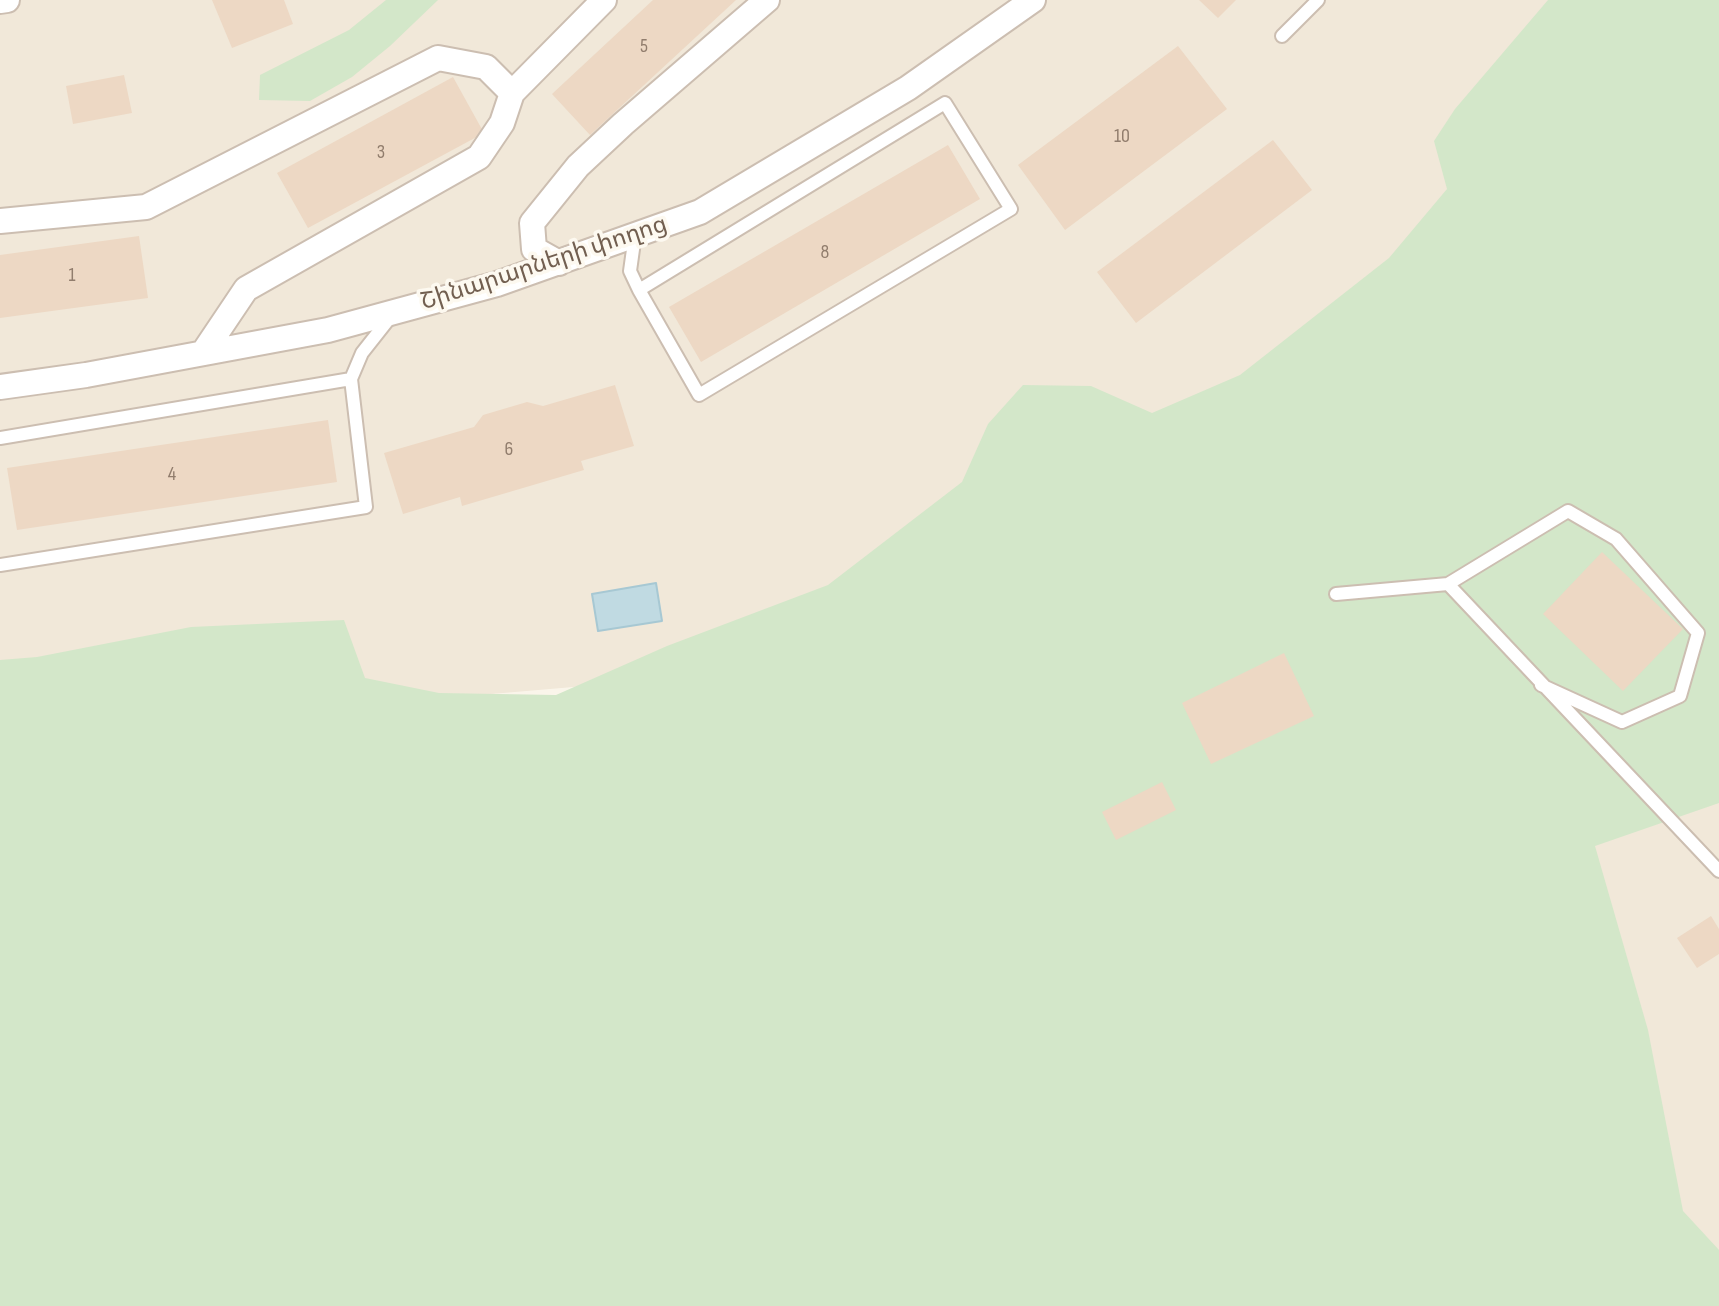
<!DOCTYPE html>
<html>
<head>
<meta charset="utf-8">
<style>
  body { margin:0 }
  canvas { display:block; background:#faf5ea }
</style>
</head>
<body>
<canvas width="1719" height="1306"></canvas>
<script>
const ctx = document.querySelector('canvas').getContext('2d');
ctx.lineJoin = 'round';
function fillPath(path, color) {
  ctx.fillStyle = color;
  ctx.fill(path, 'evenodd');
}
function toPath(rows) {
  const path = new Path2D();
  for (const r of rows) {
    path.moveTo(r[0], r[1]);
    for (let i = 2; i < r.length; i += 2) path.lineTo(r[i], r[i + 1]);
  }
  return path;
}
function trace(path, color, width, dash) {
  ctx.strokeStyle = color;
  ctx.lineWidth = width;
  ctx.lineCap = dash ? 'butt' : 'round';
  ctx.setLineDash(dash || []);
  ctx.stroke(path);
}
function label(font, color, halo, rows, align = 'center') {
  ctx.font = font + ' "Sofia Sans Condensed","Noto Sans Armenian",sans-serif';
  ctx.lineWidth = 7;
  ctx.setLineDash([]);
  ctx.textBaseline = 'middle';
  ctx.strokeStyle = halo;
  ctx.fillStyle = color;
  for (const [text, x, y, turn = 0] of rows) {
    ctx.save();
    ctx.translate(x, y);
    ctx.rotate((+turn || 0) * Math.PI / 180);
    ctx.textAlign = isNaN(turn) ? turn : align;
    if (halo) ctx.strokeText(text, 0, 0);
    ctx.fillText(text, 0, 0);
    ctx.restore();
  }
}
fillPath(toPath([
  [0,0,1719,0,1719,1257,585,686,0,736]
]), '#f1e8d9');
fillPath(toPath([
  [386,0,438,0,390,46,352,77,310,101,259,100,260,75,349,30],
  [1548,0,1719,0,1719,803,1595,846,1648,1030,1683,1211,1719,1250,1719,1306,0,1306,0,660,37,657,191,627,344,620,365,678,439,693,556,695,667,646,828,585,962,482,988,424,1023,385,1091,386,1152,413,1240,375,1389,258,1447,189,1434,141,1455,109]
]), '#d3e7c9');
const water = toPath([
  [656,583,662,621,598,631,592,594,656,583]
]);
fillPath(water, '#c0dae2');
trace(water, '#a7c8d3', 2);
fillPath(toPath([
  [212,0,284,0,293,24,232,48],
  [653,0,736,0,590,135,552,94],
  [1199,0,1236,0,1218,18],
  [1178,46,1227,109,1065,230,1018,165],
  [124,75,132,113,73,124,66,86],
  [453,77,484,133,308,228,277,173],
  [1273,140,1312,190,1136,323,1097,272],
  [948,145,980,199,701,362,669,307],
  [139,236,148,298,0,318,0,255],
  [615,385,634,446,581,461,584,470,462,506,460,497,403,514,384,453,474,427,483,415,527,402,543,406],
  [328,420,337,482,17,530,7,468],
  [1602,552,1683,629,1623,691,1543,614],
  [1284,653,1314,716,1211,764,1182,703],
  [1162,782,1176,810,1116,840,1102,812],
  [1711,916,1719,929,1719,954,1697,968,1677,938]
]), '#edd8c4');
const service = toPath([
  [1282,36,1318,0],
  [635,235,630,271,639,290,699,395,1011,209,945,103,639,290],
  [0,438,351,379],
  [0,565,366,507,351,379,362,353,392,315],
  [1448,584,1568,511,1616,539,1698,633,1680,696,1622,722,1541,685],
  [1336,594,1448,584,1719,871]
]);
const minor = toPath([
  [0,1,7,0],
  [0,221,146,207,438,58,486,67,512,93,604,0],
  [559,263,534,249,532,223,578,166,623,124,767,0],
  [203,353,246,289,479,157,502,123,512,93],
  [0,387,86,375,328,330,497,284,700,212,908,88,1033,0]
]);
trace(service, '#ccbeb1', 16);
trace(minor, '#ccbeb1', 28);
trace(service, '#fff', 12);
trace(minor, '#fff', 24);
label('20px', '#917d6d', null, [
  ["5",644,47],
  ["10",1122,137],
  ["3",381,153],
  ["8",825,253],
  ["1",72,276],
  ["6",509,450],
  ["4",172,475]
]);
label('24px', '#725f50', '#fdf9f0', [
  ["Շինարարների փողոց",544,264,-18]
]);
</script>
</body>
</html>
